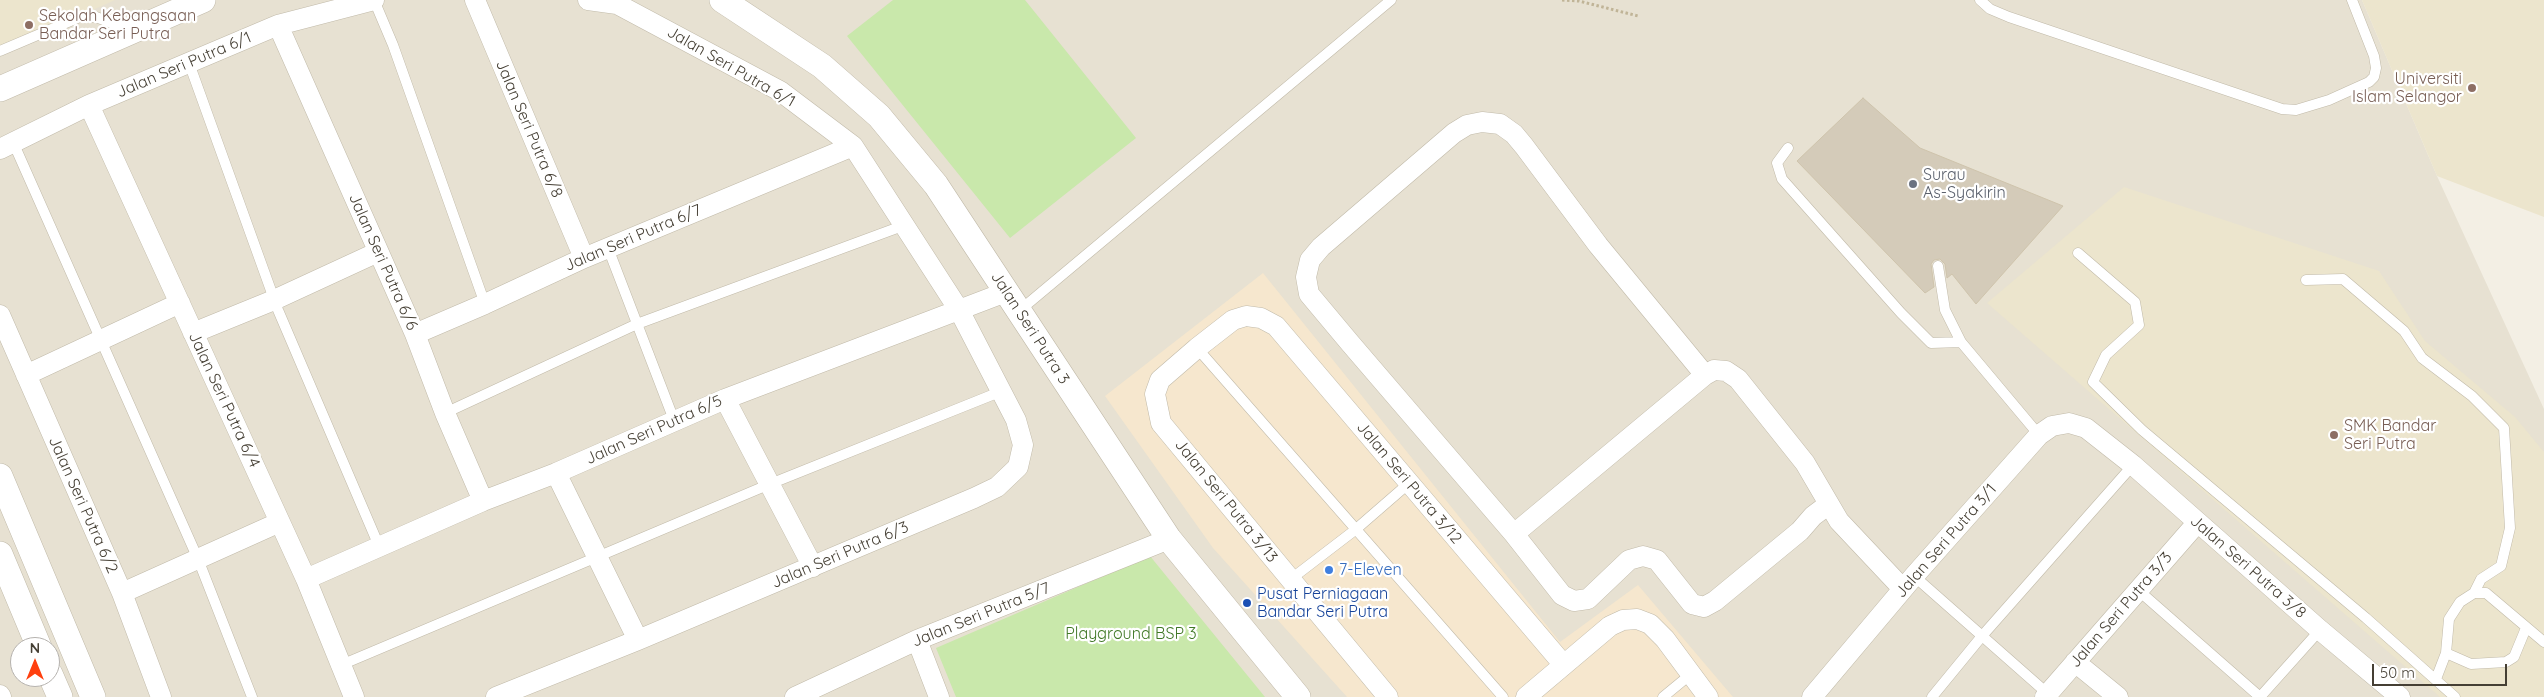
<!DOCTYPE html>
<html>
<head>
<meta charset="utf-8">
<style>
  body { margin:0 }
  #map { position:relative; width:2544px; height:697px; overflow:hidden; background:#f3efe4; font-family:Quicksand,sans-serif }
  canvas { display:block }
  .north { position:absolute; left:10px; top:637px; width:50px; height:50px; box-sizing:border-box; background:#fff; border:1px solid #b5b2ae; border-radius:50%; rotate:0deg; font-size:14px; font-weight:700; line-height:20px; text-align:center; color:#453f34 }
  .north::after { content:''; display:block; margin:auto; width:18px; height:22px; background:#ff400f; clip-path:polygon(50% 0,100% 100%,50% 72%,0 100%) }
  .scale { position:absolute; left:2372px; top:664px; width:135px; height:22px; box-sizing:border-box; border:2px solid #453f34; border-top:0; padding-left:6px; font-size:15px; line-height:18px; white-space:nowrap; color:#453f34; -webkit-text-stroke:4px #fff; paint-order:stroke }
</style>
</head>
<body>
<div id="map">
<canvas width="2544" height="697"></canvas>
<div class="north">N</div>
<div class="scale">50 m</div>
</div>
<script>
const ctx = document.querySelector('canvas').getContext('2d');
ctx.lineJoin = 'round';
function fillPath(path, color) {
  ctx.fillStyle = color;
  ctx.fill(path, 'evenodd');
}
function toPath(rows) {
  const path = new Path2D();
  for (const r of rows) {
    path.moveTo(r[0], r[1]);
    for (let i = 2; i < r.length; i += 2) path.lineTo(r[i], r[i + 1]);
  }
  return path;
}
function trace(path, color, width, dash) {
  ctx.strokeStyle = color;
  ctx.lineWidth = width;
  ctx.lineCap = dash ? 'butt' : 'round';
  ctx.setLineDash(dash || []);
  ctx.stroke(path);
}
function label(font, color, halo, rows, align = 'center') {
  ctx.font = font + ' Quicksand,sans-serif';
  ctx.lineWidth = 4.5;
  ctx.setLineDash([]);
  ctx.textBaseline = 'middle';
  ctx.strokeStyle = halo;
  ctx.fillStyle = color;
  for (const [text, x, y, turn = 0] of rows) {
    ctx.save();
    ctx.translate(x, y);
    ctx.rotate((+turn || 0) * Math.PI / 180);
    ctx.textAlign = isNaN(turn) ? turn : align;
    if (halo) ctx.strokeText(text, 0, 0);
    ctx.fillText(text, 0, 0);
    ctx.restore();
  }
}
fillPath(toPath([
  [0,0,2362,0,2437,176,2544,409,2544,697,0,697],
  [20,647,50,647,50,677,20,677]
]), '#e7e1d2');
fillPath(toPath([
  [1263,273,1560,642,1638,585,1733,697,1347,697,1213,548,1105,396]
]), '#f6e7ce');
fillPath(toPath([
  [0,0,115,0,0,51],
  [2362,0,2544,0,2544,217,2437,176],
  [2124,187,2379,271,2425,341,2515,417,2544,452,2544,697,2440,697,1987,303]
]), '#ece5cd');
fillPath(toPath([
  [893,0,1025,0,1136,138,1010,238,847,36],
  [1150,556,1265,697,956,697,936,648]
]), '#c9e8ab');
const building = toPath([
  [1863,98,1920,148,2063,206,1976,304,1952,274,1947,278,1945,264,1940,259,1934,260,1931,264,1934,287,1925,293,1797,161,1863,98]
]);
fillPath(building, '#d4cbb9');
trace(building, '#cfc4ac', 1);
const service = toPath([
  [374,0,393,45,485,304],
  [1980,0,1990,9,2009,17,2282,109,2296,110,2329,100,2369,82,2374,77,2376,68,2374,56,2352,0],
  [0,51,80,17,96,17,127,29],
  [189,63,278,310,379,546],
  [13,142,198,559,252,697],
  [1788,148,1777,163,1782,179,1901,313,1931,343,1961,342],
  [608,248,674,420],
  [2078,253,2135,302,2139,325,2106,355,2093,382,2142,430,2366,618,2455,697],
  [1938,266,1945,310,1961,342,2039,435],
  [2306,280,2343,279,2404,331,2422,358,2472,396,2504,428,2510,528,2501,566,2481,579,2474,593],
  [1019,311,1391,0],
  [1197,348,1503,697],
  [445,413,637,324,905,225],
  [1914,576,2048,694],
  [1291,579,1355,530,1408,484],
  [2138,590,2260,697],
  [2446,653,2471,664,2506,662,2514,657,2526,628],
  [341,665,770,484,1002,391],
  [2436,679,2446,653,2449,619,2460,602,2474,593,2486,593,2544,642],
  [1663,697,1691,674],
  [1932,697,1982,636,2133,465],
  [2260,697,2320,630]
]);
const minor = toPath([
  [475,0,584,258],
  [278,25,415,334,445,413,483,501],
  [89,105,306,579,354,697],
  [0,149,89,105,278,25,374,0],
  [0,315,122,593,161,697],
  [193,333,274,300,378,252],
  [415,334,485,304,584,258,853,146],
  [26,375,180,303],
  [1705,375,1598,245,1524,146,1514,134,1500,124,1482,122,1467,125,1454,133,1321,247,1310,260,1306,277,1309,294,1350,343,1514,534,1562,595,1574,601,1588,599,1629,560,1643,556,1657,560,1692,604,1704,607,1715,601,1800,531,1813,516,1829,504],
  [725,399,813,567],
  [556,473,638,640],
  [1514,534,1705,375,1714,370,1726,371,1738,379,1805,463,1839,521,1903,589],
  [306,579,483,501,556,473,725,399,1006,292],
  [122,593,280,522],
  [917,640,939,697],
  [2075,662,2118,697],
  [0,695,1,697],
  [496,697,638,640,974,498,997,487,1018,467,1023,445,1016,420,959,310,853,146,780,91,617,4,588,0],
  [795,697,917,640,1169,539],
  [1388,697,1161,423,1155,394,1160,380,1197,348,1233,320,1246,316,1261,318,1276,326,1563,664],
  [1526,697,1610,626,1623,620,1637,619,1650,624,1665,639,1708,697],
  [1812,697,1914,576,2039,435,2052,426,2069,423,2086,428,2133,465,2320,630,2400,697],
  [2045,697,2197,523]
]);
const tertiary = toPath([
  [722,0,822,66,879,116,936,185,1169,539,1298,697],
  [0,89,203,0],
  [0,476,93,697],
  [0,554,39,647],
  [50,674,60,697]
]);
trace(service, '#c1baa9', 11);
trace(minor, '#c1baa9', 21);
trace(tertiary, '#c1baa9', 26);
trace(toPath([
  [1562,0,1579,1,1638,16]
]), '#c0b497', 3, [2.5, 2.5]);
trace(service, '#fff', 10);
trace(minor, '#fff', 20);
trace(tertiary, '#fff', 25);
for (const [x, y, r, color] of [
  [29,25,5,"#8d6e63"],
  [2472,88,5,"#8d6e63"],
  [1913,184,5,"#6b7280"],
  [2334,435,5,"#8d6e63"],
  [1329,570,5,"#3f7fe0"],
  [1247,603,5,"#1a4fb4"]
]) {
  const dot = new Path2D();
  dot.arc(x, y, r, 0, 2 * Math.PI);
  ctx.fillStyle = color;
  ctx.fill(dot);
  trace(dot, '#fff', 2);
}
label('16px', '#785e54', '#fff', [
  ["Sekolah Kebangsaan",39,16],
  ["Bandar Seri Putra",39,34],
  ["Universiti",2462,79,"right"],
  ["Islam Selangor",2462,97,"right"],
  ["SMK Bandar",2344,426],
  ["Seri Putra",2344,444]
], 'left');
label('16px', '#453f34', '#fff', [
  ["Jalan Seri Putra 6/1",184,65,-23],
  ["Jalan Seri Putra 6/1",731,67,30],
  ["Jalan Seri Putra 6/8",529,129,67],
  ["Jalan Seri Putra 6/7",633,238,-23],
  ["Jalan Seri Putra 6/6",383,262,66],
  ["Jalan Seri Putra 3",1030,328,57],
  ["Jalan Seri Putra 6/4",224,400,65],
  ["Jalan Seri Putra 6/5",654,430,-24],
  ["Jalan Seri Putra 3/12",1409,483,50],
  ["Jalan Seri Putra 3/13",1226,501,51],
  ["Jalan Seri Putra 6/2",83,505,66],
  ["Jalan Seri Putra 3/1",1946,541,-49],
  ["Jalan Seri Putra 6/3",840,555,-23],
  ["Jalan Seri Putra 3/8",2248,567,41],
  ["Jalan Seri Putra 3/3",2121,610,-49],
  ["Jalan Seri Putra 5/7",981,615,-22]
]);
label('16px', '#5b616d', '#fff', [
  ["Surau",1923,175],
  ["As-Syakirin",1923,193]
], 'left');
label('16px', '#366cbe', '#fff', [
  ["7-Eleven",1339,570]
], 'left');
label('16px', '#164399', '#fff', [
  ["Pusat Perniagaan",1257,594],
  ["Bandar Seri Putra",1257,612]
], 'left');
label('16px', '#407826', '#fff', [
  ["Playground BSP 3",1131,634]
]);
</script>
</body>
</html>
